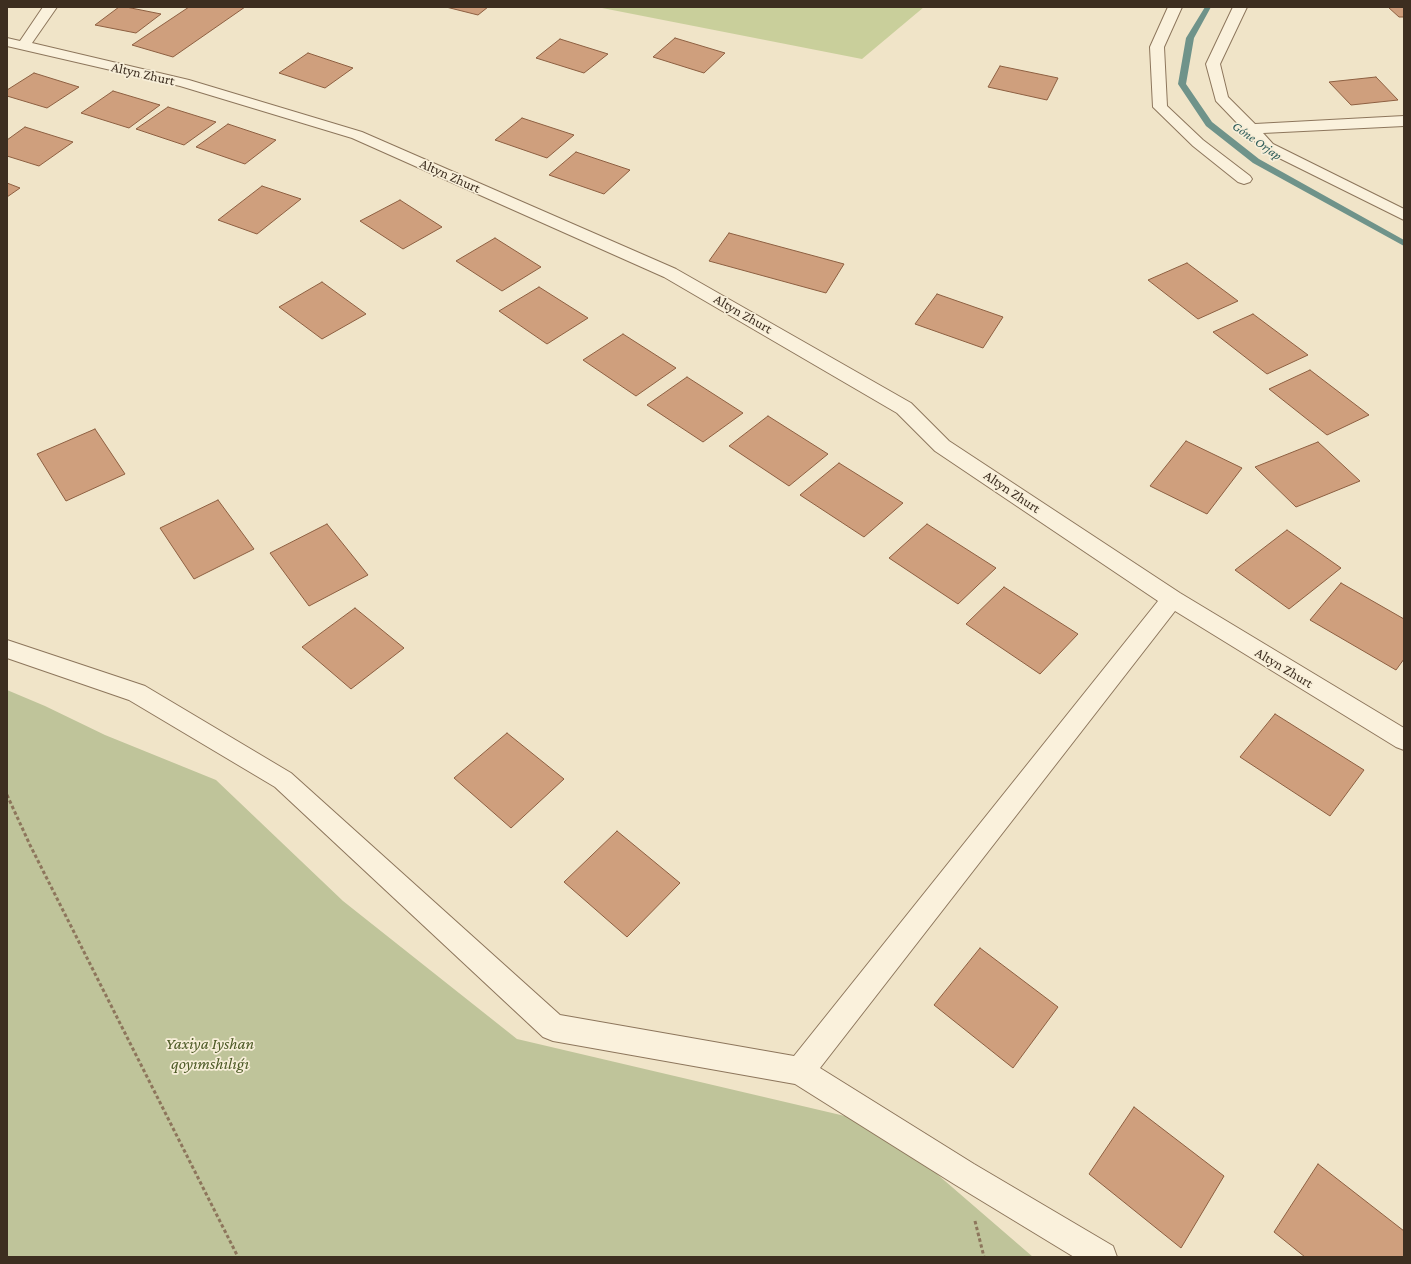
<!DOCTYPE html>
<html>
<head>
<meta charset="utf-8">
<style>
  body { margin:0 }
  #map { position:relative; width:1411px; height:1264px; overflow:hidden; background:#f0e4c8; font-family:"Crimson Pro",serif }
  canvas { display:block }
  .frame { position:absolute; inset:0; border:8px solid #3d2e20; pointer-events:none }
</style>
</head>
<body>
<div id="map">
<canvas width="1411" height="1264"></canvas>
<div class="frame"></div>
</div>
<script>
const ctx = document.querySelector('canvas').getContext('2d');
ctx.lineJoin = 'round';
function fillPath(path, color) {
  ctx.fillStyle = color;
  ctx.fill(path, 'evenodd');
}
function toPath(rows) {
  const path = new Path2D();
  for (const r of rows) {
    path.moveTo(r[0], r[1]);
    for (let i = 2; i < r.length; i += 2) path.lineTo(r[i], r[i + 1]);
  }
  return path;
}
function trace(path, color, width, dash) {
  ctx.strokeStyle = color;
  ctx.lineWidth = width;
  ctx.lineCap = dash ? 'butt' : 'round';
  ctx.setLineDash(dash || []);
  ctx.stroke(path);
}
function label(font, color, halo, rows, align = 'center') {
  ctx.font = font + ' "Crimson Pro",serif';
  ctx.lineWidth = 3.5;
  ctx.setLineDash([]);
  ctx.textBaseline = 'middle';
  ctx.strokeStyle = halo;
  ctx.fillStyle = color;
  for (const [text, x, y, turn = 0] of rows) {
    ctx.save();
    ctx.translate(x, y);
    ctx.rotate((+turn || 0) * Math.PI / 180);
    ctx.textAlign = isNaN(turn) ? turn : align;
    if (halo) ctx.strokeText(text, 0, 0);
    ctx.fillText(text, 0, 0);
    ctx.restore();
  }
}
fillPath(toPath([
  [597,7,924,7,862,59]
]), '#c9cf9b');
fillPath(toPath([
  [7,690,45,706,105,735,216,780,343,901,517,1039,879,1124,1033,1257,7,1257]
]), '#bfc49a');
fillPath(toPath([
  [1205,7,1211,7,1194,38,1186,84,1212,122,1259,159,1404,240,1404,246,1253,163,1206,126,1178,84,1186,38,1205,7]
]), '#6f938a');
const building = toPath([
  [119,7,126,7,161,14,136,33,95,25,119,7],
  [189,7,245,7,173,57,132,45,189,7],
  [446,7,488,7,478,15,446,7],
  [1388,7,1404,7,1404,17,1399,17,1388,7],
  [675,38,725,53,704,73,653,57,675,38],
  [560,39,608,54,584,73,536,58,560,39],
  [308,53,353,68,325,88,279,73,308,53],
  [1000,66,1058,78,1047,100,988,87,1000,66],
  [34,73,79,87,47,108,7,96,7,90,34,73],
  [1376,77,1398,100,1351,105,1329,82,1376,77],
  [113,91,160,105,129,128,81,113,113,91],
  [168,107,216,122,184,145,136,129,168,107],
  [522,118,574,135,547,158,495,140,522,118],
  [228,124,276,140,245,164,196,147,228,124],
  [25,127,73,142,39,166,7,156,7,140,25,127],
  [576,152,630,170,604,194,549,175,576,152],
  [7,183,20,188,7,197,7,183],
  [262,186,301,199,257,234,218,220,262,186],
  [400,200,442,227,403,249,360,221,400,200],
  [729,233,844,264,826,293,709,261,729,233],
  [495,238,541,267,502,291,456,261,495,238],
  [1187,263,1238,301,1198,319,1148,280,1187,263],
  [322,282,366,314,322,339,279,307,322,282],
  [539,287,588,318,547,344,499,311,539,287],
  [937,294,1003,317,983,348,915,324,937,294],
  [1253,314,1308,355,1267,374,1213,332,1253,314],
  [623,334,676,368,636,396,583,360,623,334],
  [1310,370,1369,415,1327,435,1269,389,1310,370],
  [687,377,743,413,703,442,647,405,687,377],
  [768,416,828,454,789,486,729,446,768,416],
  [95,429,125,474,66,501,37,454,95,429],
  [1186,441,1242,468,1207,514,1150,486,1186,441],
  [1318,442,1360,481,1296,507,1255,467,1318,442],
  [839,463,903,503,864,537,800,495,839,463],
  [218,500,254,549,194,579,160,528,218,500],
  [327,524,368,575,309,606,270,553,327,524],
  [927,524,996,568,958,604,889,558,927,524],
  [1287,530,1341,568,1289,609,1235,570,1287,530],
  [1341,583,1404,619,1404,659,1396,670,1310,620,1341,583],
  [1004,587,1078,634,1040,674,966,624,1004,587],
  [355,608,404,648,351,689,302,647,355,608],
  [1275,714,1364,770,1330,816,1240,757,1275,714],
  [507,733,564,779,511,828,454,778,507,733],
  [617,831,680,883,627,937,564,882,617,831],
  [980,948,1058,1007,1013,1068,934,1005,980,948],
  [1134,1107,1224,1176,1181,1248,1089,1174,1134,1107],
  [1318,1164,1404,1231,1404,1257,1305,1257,1274,1232,1318,1164]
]);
fillPath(building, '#cf9f7d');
trace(building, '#8d5f41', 1);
const minor = toPath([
  [43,7,57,7,32,43,189,80,362,132,676,269,911,403,949,441,1180,593,1404,728,1404,750,1396,747,1175,611,820,1068,974,1164,1113,1246,1117,1257,1074,1257,954,1184,795,1084,553,1041,543,1037,275,787,129,700,7,658,7,640,145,686,291,773,560,1015,794,1056,1158,601,935,451,897,413,664,277,352,138,180,86,7,46,7,38,20,41,43,7],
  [1168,7,1182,7,1164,47,1167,106,1203,140,1250,176,1252,179,1250,182,1244,184,1238,182,1193,146,1153,107,1150,47,1168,7],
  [1233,7,1247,7,1220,64,1228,97,1255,124,1404,116,1404,126,1263,133,1273,144,1404,209,1404,220,1263,150,1216,101,1206,64,1233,7]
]);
trace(minor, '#8d765c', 2);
trace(toPath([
  [7,795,30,845,238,1257],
  [975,1221,984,1257]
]), '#8d765c', 3, [3.5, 2.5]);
fillPath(minor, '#faf1dc');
label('italic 13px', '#2f5d5a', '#f7eed8', [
  ["Góne Orjap",1257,141,35]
]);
label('14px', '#3d2e20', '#f7eed8', [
  ["Altyn Zhurt",143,74,13],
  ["Altyn Zhurt",450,176,24],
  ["Altyn Zhurt",743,314,30],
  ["Altyn Zhurt",1012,492,34],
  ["Altyn Zhurt",1284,668,31]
]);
label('italic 17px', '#4d5a26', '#f7eed8', [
  ["Yaxiya Iyshan",210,1044],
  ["qoyımshılıǵı",210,1064]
]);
</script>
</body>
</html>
